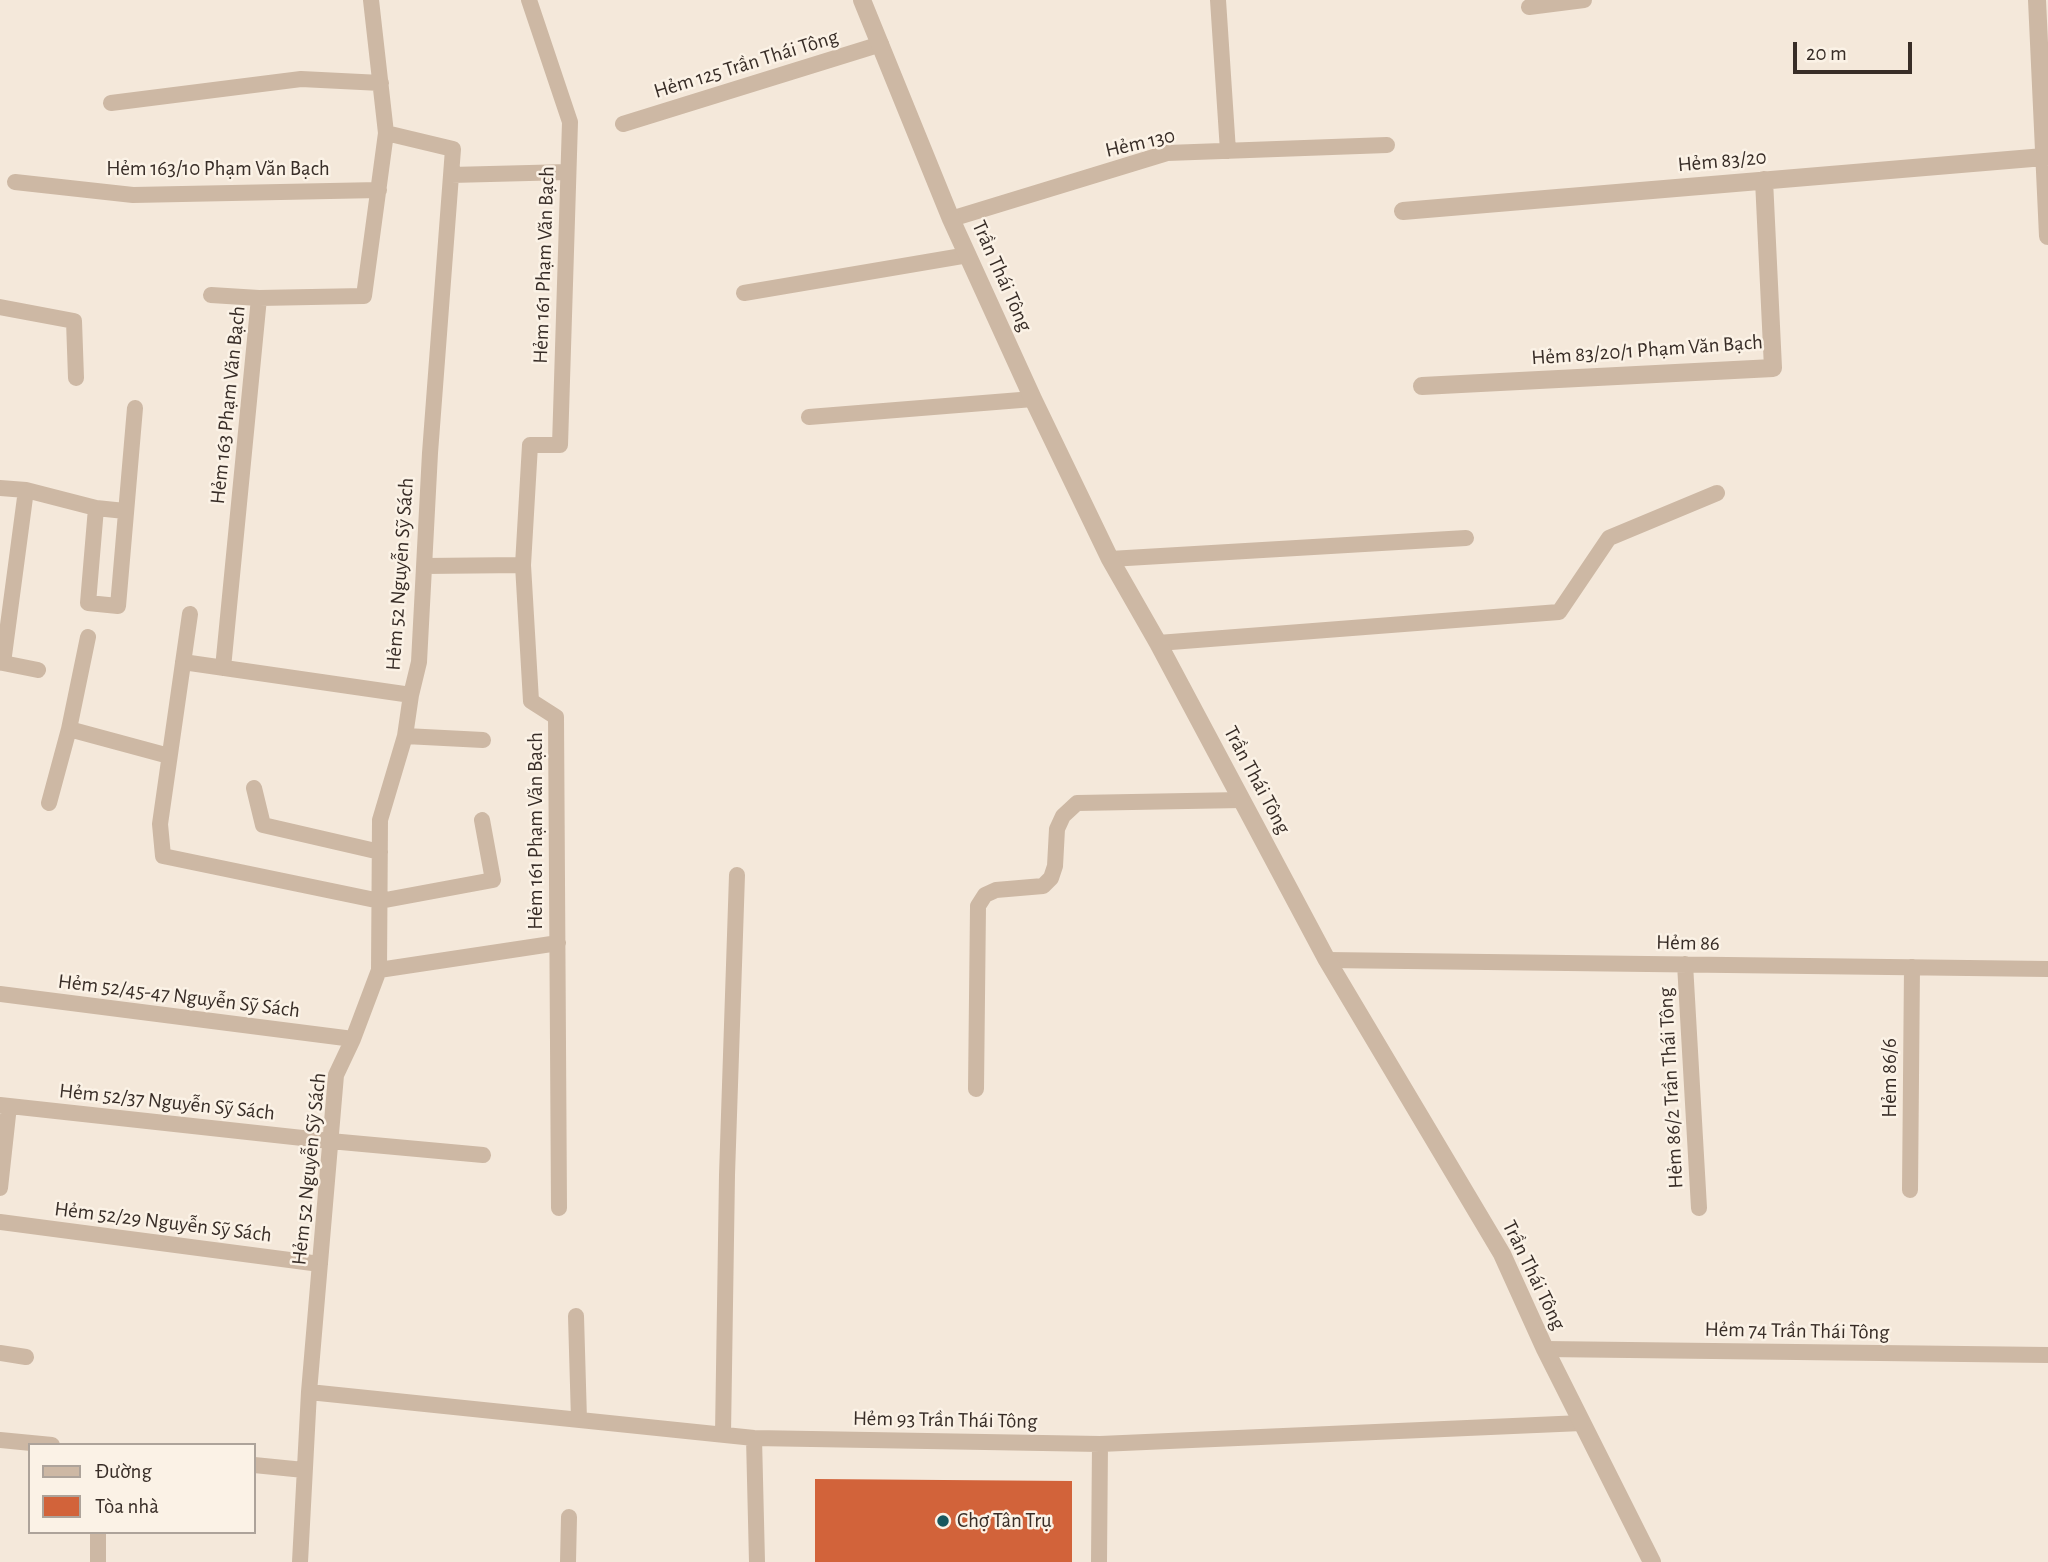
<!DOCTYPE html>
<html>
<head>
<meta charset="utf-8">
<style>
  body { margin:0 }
  #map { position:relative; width:2048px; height:1562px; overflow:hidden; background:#f4e8da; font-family:"Alegreya Sans",sans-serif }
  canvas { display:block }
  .legend { position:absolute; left:28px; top:1443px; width:228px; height:91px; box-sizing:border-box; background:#fbf2e6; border:2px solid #ada39a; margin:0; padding:9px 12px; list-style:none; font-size:21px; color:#382d27 }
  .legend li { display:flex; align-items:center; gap:14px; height:35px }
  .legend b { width:35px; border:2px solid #ada39a }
  .scale { position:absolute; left:1793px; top:42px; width:119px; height:32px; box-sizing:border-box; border:4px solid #382d27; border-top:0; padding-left:9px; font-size:21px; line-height:24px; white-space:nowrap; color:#382d27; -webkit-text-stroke:5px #fbf2e6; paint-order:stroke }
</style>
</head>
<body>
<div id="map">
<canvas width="2048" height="1562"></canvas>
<ul class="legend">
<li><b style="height:9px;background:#cdb8a4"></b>Đường</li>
<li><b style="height:19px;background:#d2633a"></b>Tòa nhà</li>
</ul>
<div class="scale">20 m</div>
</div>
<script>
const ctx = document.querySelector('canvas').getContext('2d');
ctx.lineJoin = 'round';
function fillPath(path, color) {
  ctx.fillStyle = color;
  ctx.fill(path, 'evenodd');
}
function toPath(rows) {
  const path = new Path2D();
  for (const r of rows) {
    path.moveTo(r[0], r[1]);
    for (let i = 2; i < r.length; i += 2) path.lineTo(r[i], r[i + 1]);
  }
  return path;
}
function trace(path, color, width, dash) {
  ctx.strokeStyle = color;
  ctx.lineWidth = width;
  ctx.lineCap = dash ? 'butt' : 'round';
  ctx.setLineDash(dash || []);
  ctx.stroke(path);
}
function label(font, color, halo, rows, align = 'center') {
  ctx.font = font + ' "Alegreya Sans",sans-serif';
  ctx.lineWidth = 5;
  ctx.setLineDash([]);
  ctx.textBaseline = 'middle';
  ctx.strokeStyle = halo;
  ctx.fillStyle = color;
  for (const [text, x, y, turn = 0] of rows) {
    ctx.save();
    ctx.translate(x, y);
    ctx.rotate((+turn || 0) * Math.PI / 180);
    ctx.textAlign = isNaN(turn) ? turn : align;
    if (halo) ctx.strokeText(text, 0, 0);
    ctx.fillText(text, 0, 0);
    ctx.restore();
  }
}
fillPath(toPath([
  [815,1479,1072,1481,1072,1562,815,1562]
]), '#d2633a');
trace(toPath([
  [529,0,570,122,560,445,530,445,523,565,531,701,556,717,559,1208],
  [1218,0,1228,151],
  [1529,7,1584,0],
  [111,103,301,79,381,83],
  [623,124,881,44],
  [451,175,568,172],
  [15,182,133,195,379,190],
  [951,219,1167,153,1387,145],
  [744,293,968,255],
  [211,295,259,298],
  [0,307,74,321,76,378],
  [809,417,1033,399],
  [0,488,26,490,96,508,125,511],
  [26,490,3,663,38,670],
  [96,508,88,603,118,606,135,408],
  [1110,559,1466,538],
  [425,566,523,565],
  [190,614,160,824,163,856,380,901,493,880,482,820],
  [1158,643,1559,612,1609,538,1717,493],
  [183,662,411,695],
  [223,668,259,298,364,296,386,133,371,0],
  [69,729,169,756],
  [405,736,483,740],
  [254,788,263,825,380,852],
  [49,803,69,729,88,637],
  [1327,960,2048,969],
  [1685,964,1699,1208],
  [379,970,558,943],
  [0,994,353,1039],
  [976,1089,978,906,985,895,996,890,1043,886,1051,878,1055,866,1057,829,1063,816,1077,803,1242,800],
  [0,1105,330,1141,483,1155],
  [0,1188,9,1106],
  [1910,1190,1912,967],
  [0,1222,320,1264],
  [576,1316,579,1420],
  [1545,1349,2048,1355],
  [0,1353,26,1357],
  [309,1392,754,1438,1100,1444,1582,1423],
  [723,1434,727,1175,737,875],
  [754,1438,757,1562],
  [0,1440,52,1445],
  [254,1465,304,1470],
  [98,1532,98,1562],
  [300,1562,309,1392,336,1075,353,1039,379,970,380,820,405,736,411,695,419,662,430,453,453,149,386,133],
  [568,1562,569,1517],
  [1099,1562,1100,1444]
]), '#cdb8a4', 16);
trace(toPath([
  [862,0,951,219,1033,399,1110,559,1158,643,1327,960,1502,1254,1545,1349,1652,1562],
  [2037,0,2048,236],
  [1403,211,2044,157],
  [1422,386,1773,368,1764,180]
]), '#cdb8a4', 18);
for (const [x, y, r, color] of [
  [943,1521,7,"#18575e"]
]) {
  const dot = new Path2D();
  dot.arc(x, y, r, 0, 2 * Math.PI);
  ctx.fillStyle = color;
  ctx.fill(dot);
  trace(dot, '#fbf2e6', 2.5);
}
label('21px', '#382d27', '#fbf2e6', [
  ["Hẻm 125 Trần Thái Tông",746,64,-17],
  ["Hẻm 130",1140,143,-13],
  ["Hẻm 83/20",1722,161,-5],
  ["Hẻm 163/10 Phạm Văn Bạch",218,169],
  ["Hẻm 161 Phạm Văn Bạch",544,265,-88],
  ["Trần Thái Tông",1002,276,66],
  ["Hẻm 83/20/1 Phạm Văn Bạch",1647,350,-4],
  ["Hẻm 163 Phạm Văn Bạch",228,405,-84],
  ["Hẻm 52 Nguyễn Sỹ Sách",400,574,-86],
  ["Trần Thái Tông",1257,780,62],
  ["Hẻm 161 Phạm Văn Bạch",536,831,-90],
  ["Hẻm 86",1688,943,1],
  ["Hẻm 52/45-47 Nguyễn Sỹ Sách",179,996,7],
  ["Hẻm 86/6",1890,1078,-90],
  ["Hẻm 86/2 Trần Thái Tông",1671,1088,-93],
  ["Hẻm 52/37 Nguyễn Sỹ Sách",167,1102,6],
  ["Hẻm 52 Nguyễn Sỹ Sách",309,1169,-84],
  ["Hẻm 52/29 Nguyễn Sỹ Sách",163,1222,7],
  ["Trần Thái Tông",1534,1275,64],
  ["Hẻm 74 Trần Thái Tông",1797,1331,1],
  ["Hẻm 93 Trần Thái Tông",945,1420,1]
]);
label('21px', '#382d27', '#fbf2e6', [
  ["Chợ Tân Trụ",957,1521]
], 'left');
</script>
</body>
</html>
